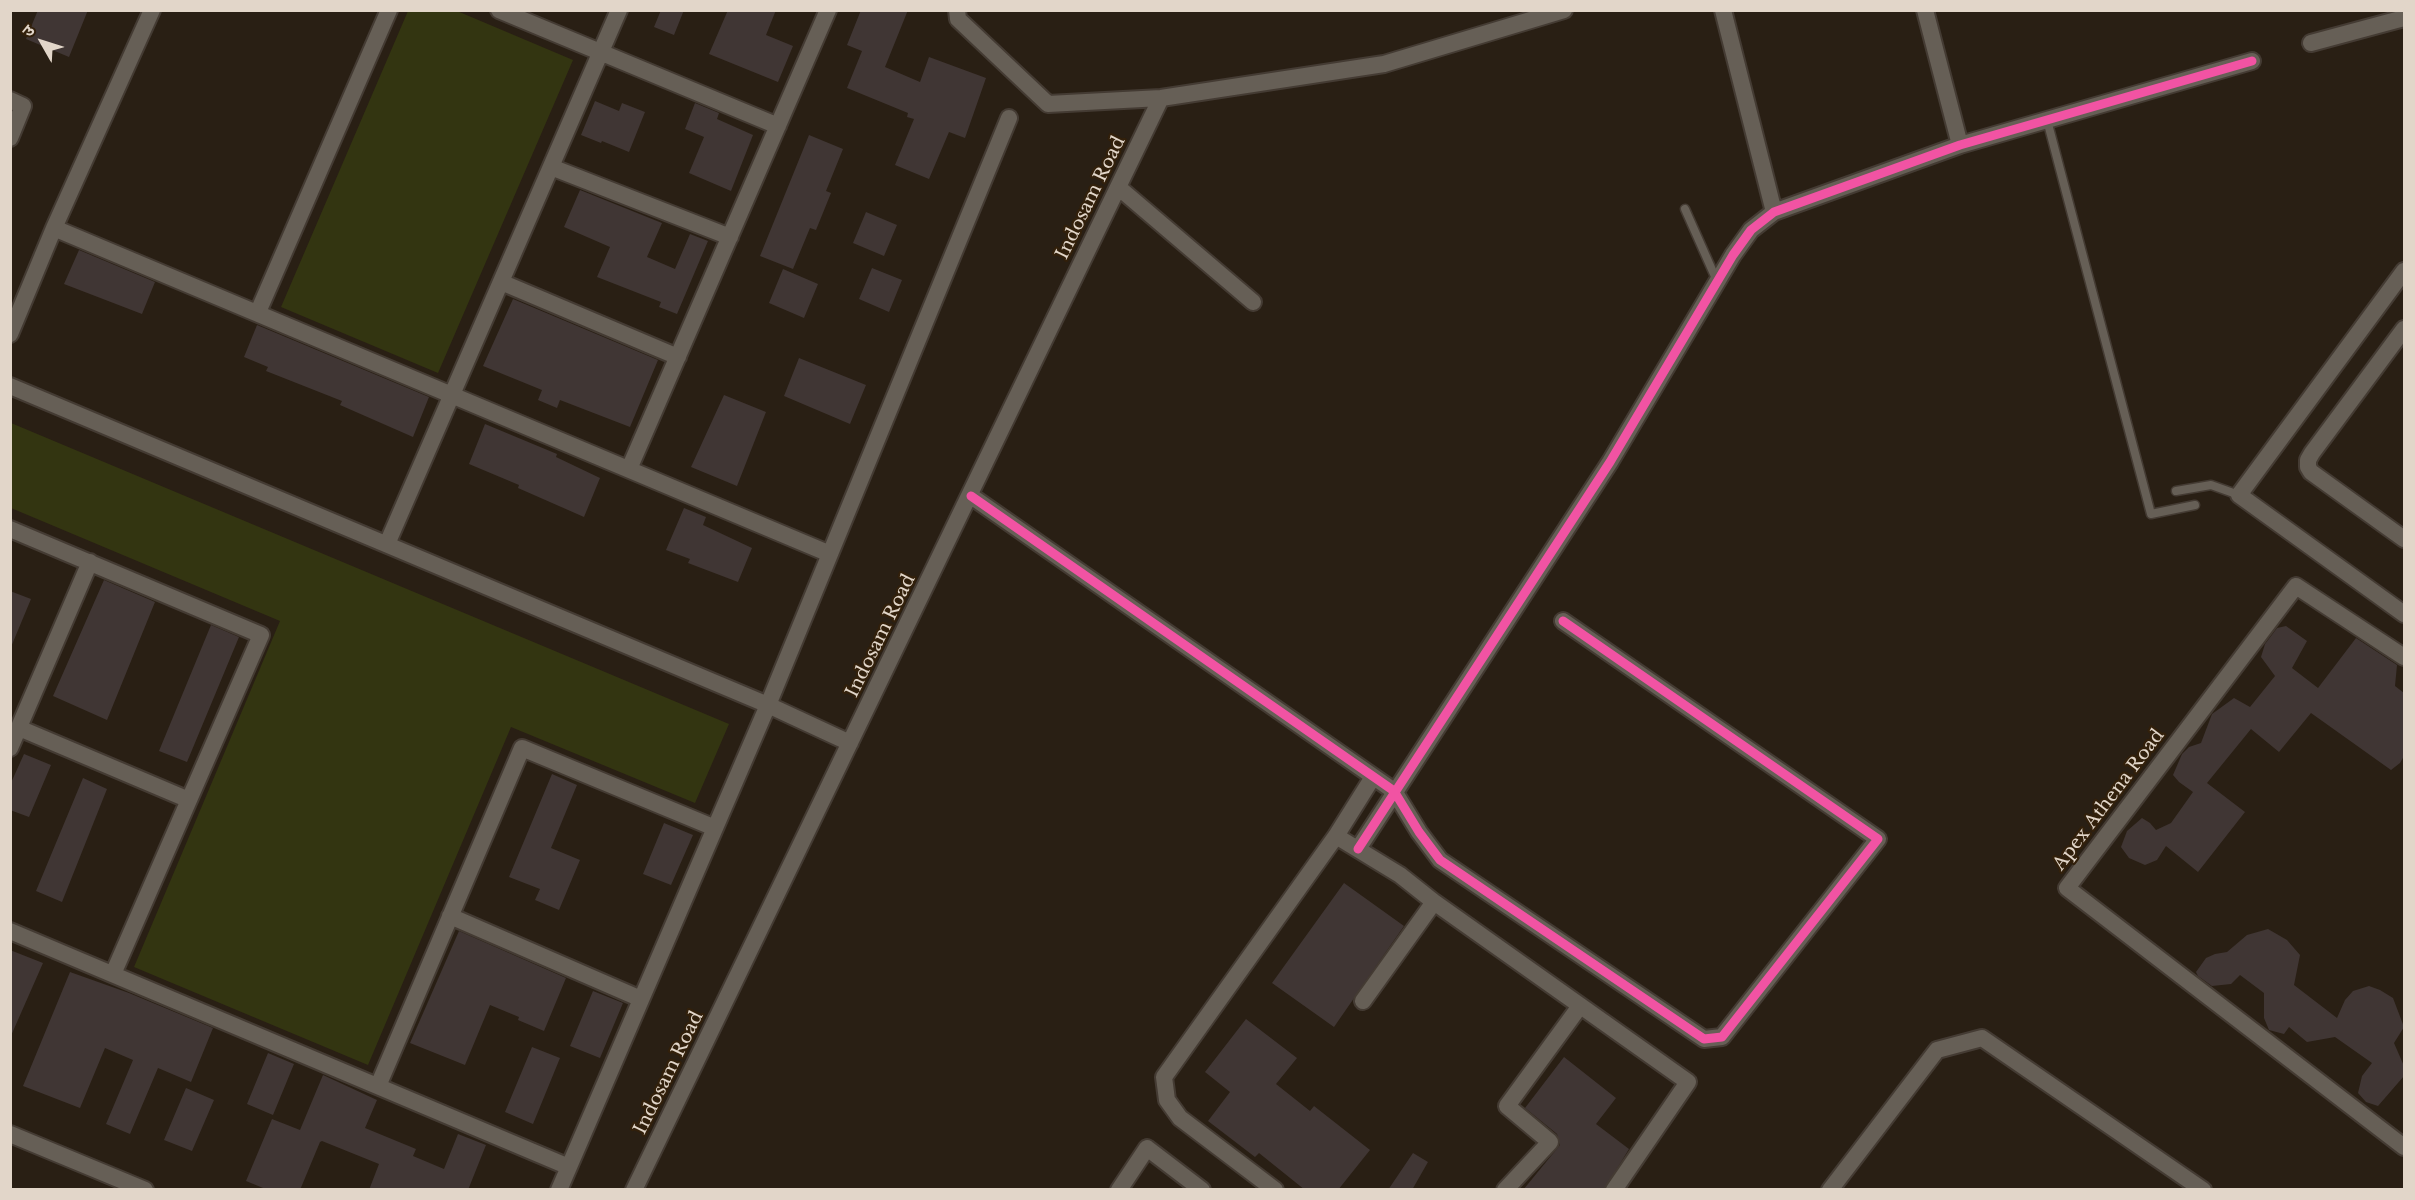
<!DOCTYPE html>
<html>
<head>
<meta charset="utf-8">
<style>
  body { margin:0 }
  #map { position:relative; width:2415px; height:1200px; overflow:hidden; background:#291f14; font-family:"Libre Baskerville","Noto Sans Devanagari",serif }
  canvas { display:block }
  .frame { position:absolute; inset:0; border:12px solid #e2d6c9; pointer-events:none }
  .north { position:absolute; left:12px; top:12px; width:60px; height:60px; -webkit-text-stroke:4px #32200b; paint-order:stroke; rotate:309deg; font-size:16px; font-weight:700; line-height:24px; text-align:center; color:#e2d6c9 }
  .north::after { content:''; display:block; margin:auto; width:21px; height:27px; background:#e2d6c9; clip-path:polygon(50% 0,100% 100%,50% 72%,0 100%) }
</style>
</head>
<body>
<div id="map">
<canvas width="2415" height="1200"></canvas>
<div class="frame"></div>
<div class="north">उ</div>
</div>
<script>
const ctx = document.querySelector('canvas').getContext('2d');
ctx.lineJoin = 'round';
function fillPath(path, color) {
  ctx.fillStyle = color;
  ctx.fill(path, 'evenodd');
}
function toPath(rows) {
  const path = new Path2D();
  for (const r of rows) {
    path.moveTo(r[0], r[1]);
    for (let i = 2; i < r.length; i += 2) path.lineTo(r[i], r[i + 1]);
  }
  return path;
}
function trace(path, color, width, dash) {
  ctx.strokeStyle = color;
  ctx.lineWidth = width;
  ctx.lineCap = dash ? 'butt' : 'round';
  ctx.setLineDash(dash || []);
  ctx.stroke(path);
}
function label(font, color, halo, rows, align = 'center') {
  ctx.font = font + ' "Libre Baskerville",serif';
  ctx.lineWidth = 4.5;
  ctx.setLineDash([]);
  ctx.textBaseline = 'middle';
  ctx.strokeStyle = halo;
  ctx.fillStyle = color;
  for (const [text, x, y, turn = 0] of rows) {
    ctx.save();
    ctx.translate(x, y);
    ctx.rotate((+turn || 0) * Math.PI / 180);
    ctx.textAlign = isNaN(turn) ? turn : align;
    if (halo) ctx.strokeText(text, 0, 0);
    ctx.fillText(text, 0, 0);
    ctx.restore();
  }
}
fillPath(toPath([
  [408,11,457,11,573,60,438,373,281,307],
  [11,423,729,724,695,803,511,727,368,1065,134,967,280,621,11,508]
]), '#333511');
fillPath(toPath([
  [38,10,88,10,69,57,26,39],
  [661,10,684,10,674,35,654,27],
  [728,10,776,10,766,35,793,46,778,82,709,54],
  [861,10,908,10,885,67,920,82,929,57,986,78,965,138,949,132,929,179,895,165,914,119,907,117,908,113,847,88,862,51,847,45],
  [595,101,619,111,622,103,645,112,629,152,602,141,601,143,581,135],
  [695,103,719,113,717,119,753,135,731,191,689,173,704,137,685,129],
  [809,135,843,149,826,191,831,193,816,230,810,228,793,269,760,256],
  [580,190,662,223,647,257,675,269,690,234,708,241,677,314,659,307,661,302,597,277,610,247,564,227],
  [866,212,897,225,884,256,853,243],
  [79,250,155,282,142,314,64,284],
  [872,268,902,280,889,312,859,299],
  [783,269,818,284,804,318,769,303],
  [513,299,658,360,630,427,560,400,557,408,538,400,542,390,483,366],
  [257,325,429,397,413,437,340,405,342,401,266,371,268,367,244,357],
  [799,358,866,385,850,424,784,396],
  [724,395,766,412,737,486,691,467],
  [485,424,557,454,556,457,600,478,584,517,518,488,519,485,469,464],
  [684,508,706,517,703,525,752,548,738,582,688,563,690,559,666,550],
  [104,580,155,602,107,720,53,696],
  [10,591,31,599,11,647,10,647],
  [211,625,239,637,187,762,159,751],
  [2286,626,2307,641,2292,668,2318,688,2356,638,2397,665,2395,686,2404,693,2404,756,2400,763,2391,770,2311,713,2279,752,2251,729,2207,783,2245,812,2198,872,2166,846,2157,860,2145,865,2129,858,2121,847,2127,831,2142,818,2150,823,2156,830,2171,823,2193,792,2179,782,2173,775,2182,754,2189,747,2201,743,2212,714,2234,698,2250,707,2275,676,2261,657,2265,644,2277,628],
  [24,754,51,765,29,817,10,810,10,785],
  [552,774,577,785,551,848,580,860,559,910,535,900,540,889,509,877],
  [83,778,107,789,62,902,36,891],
  [664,823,693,835,671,885,643,874],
  [1344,883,1404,926,1334,1027,1272,983],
  [2268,929,2287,940,2300,955,2294,985,2337,1018,2345,1000,2353,991,2369,986,2380,990,2393,998,2404,1027,2394,1043,2404,1066,2404,1076,2378,1106,2366,1102,2358,1093,2362,1076,2372,1063,2335,1037,2307,1042,2289,1027,2284,1034,2269,1030,2264,1018,2264,993,2240,975,2231,984,2212,986,2198,976,2196,972,2206,958,2215,954,2227,952,2247,935],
  [459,931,566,978,544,1031,518,1020,519,1017,490,1005,465,1065,410,1043],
  [10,950,43,963,10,1038],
  [70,972,129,993,213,1028,191,1082,158,1068,130,1134,106,1124,133,1060,105,1048,80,1108,23,1086],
  [593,991,623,1003,600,1058,570,1046],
  [1246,1019,1297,1058,1276,1084,1310,1111,1314,1106,1370,1150,1338,1190,1305,1190,1259,1153,1255,1157,1208,1121,1230,1092,1205,1072],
  [532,1047,560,1058,533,1124,505,1112],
  [268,1053,294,1064,273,1115,247,1104],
  [1564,1057,1616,1098,1596,1124,1629,1149,1604,1190,1523,1190,1560,1145,1557,1134,1525,1108],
  [323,1075,377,1100,365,1128,416,1149,413,1156,444,1169,458,1134,486,1145,468,1190,369,1190,379,1164,322,1141,320,1142,300,1190,268,1190,246,1181,272,1119,300,1130],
  [186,1088,214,1100,192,1151,164,1140],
  [1413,1153,1428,1162,1412,1190,1388,1190]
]), '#403634');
const service = toPath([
  [2047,120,2151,514,2195,505],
  [1685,209,1717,281],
  [2176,491,2211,485,2239,495]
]);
const minor = toPath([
  [499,10,778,126],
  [957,10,958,19,1048,104,1161,98,1384,64,1564,10],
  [1723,10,1774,212],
  [1925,10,1960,145],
  [2311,43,2404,18],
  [10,100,23,106,10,138],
  [551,167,730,237],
  [1118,187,1253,302],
  [54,228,830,554],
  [2404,271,2239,495,2404,614],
  [501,282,678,357],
  [258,312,389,10],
  [2404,329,2312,453,2308,460,2308,467,2311,472,2404,539],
  [10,334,54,228,152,10],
  [10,386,768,705,850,743],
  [629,469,828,10],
  [971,496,1394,791,1419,832,1440,860,1704,1039,1722,1037,1878,839,1563,621],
  [10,529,261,635,113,974],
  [387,544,619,10],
  [2404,657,2296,586,2067,888,2404,1147],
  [19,728,189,800],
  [10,748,90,562],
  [1336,836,1400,875,1434,902,1688,1082,1614,1190],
  [1358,849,1610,462,1733,255,1751,230,1774,212,1960,145,2252,61],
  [450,916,641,999],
  [10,931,569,1167],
  [1363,1001,1434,902],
  [378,1086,522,748,715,828],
  [10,1134,145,1190],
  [559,1190,768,705,1009,118],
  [634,1190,1161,98],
  [1119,1190,1147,1148,1202,1190],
  [1275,1190,1180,1118,1167,1100,1164,1077,1336,836,1373,777],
  [1505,1190,1550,1142,1507,1106,1580,1006],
  [1830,1190,1937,1050,1982,1038,2203,1190]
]);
trace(service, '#443b33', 11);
trace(minor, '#443b33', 20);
trace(service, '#665f56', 8);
trace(minor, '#665f56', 16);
trace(toPath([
  [971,496,1394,791,1419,832,1440,860,1704,1039,1722,1037,1878,839,1563,621],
  [1358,849,1610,462,1733,255,1751,230,1774,212,1960,145,2252,61]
]), '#f153a3', 9);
label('18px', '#e2d6c9', '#32200b', [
  ["Indosam Road",1091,198,-64],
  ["Indosam Road",881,636,-64],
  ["Apex Athena Road",2109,800,-53],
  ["Indosam Road",669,1073,-64]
]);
</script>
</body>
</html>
